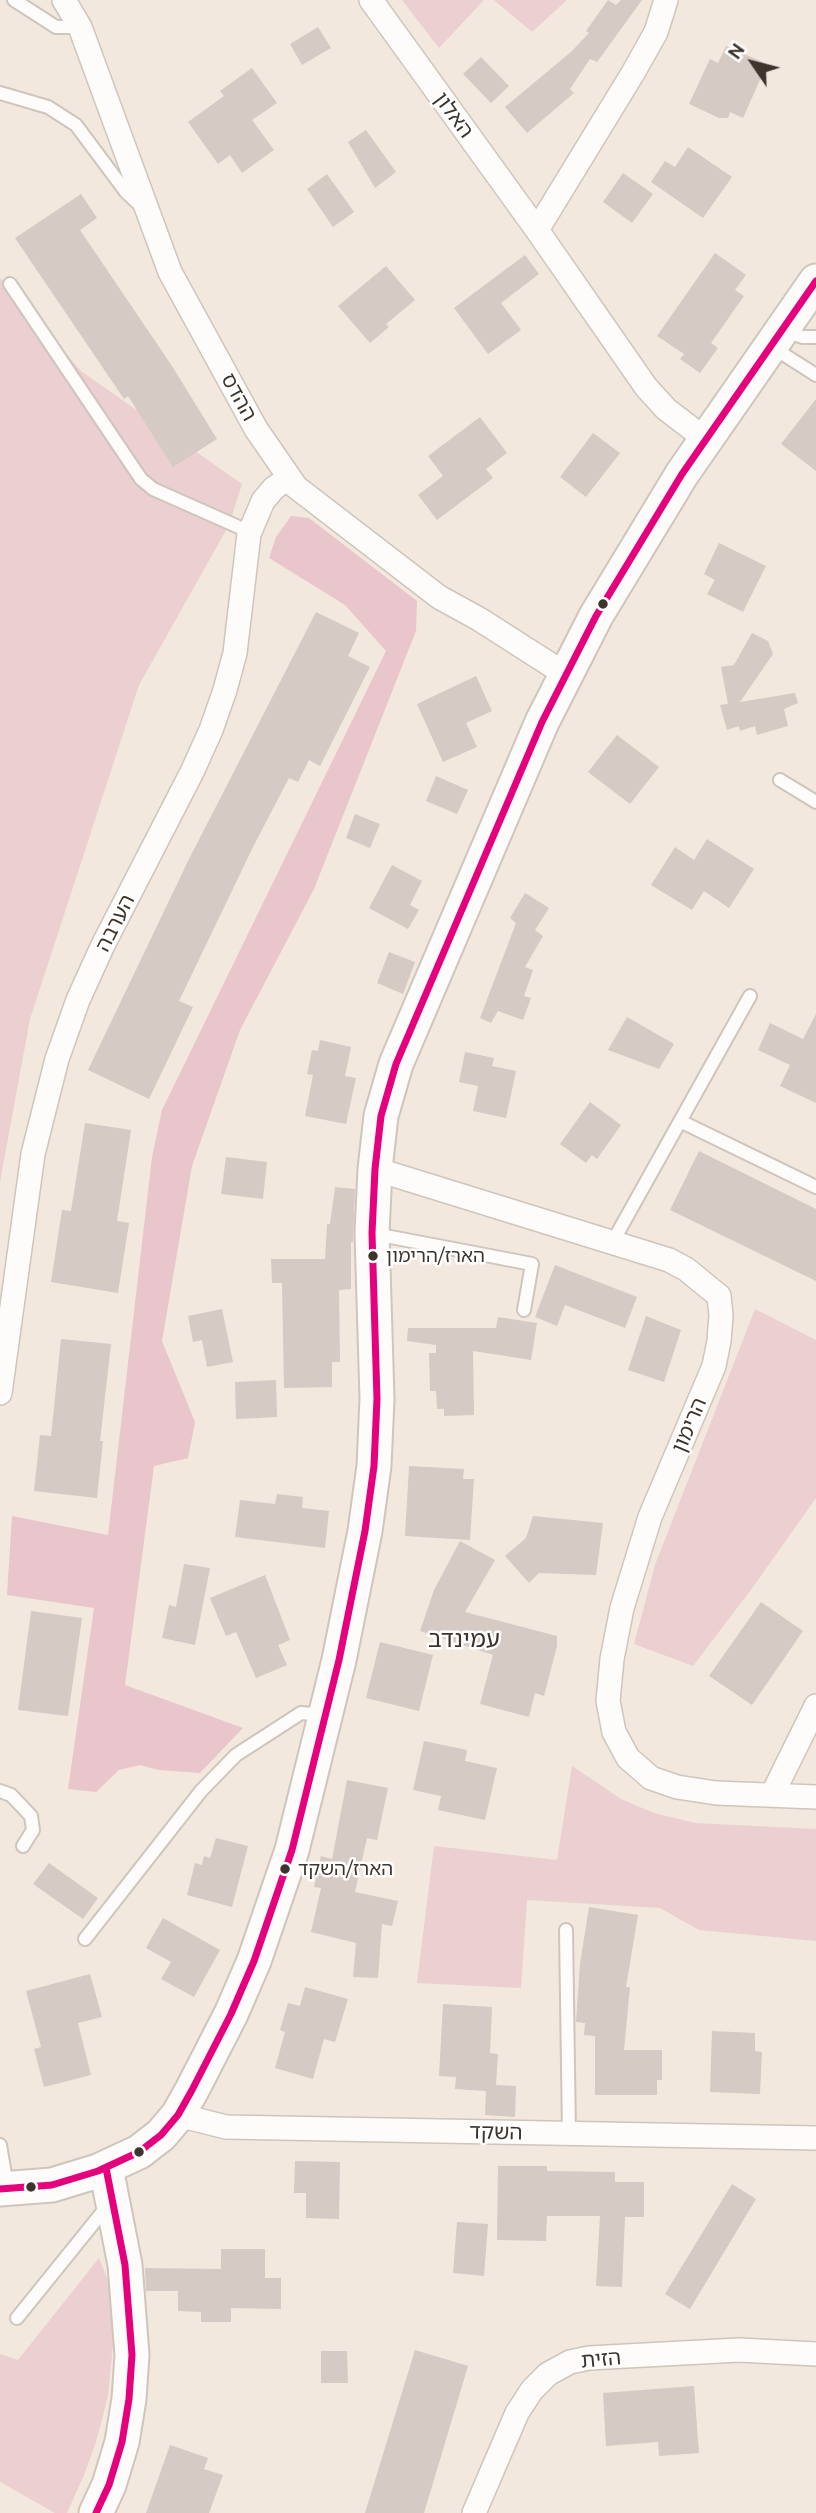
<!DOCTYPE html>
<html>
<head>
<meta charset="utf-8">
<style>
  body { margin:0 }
  #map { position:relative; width:816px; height:2513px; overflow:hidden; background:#f3e8de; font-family:Ubuntu,sans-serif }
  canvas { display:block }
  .north { position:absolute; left:718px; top:28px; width:70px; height:70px; -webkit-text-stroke:5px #fff; paint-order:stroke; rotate:305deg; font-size:19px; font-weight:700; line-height:28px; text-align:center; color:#3e342c }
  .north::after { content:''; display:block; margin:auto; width:24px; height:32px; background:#3e342c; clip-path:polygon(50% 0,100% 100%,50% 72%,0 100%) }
</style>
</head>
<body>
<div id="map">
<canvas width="816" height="2513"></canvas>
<div class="north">N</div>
</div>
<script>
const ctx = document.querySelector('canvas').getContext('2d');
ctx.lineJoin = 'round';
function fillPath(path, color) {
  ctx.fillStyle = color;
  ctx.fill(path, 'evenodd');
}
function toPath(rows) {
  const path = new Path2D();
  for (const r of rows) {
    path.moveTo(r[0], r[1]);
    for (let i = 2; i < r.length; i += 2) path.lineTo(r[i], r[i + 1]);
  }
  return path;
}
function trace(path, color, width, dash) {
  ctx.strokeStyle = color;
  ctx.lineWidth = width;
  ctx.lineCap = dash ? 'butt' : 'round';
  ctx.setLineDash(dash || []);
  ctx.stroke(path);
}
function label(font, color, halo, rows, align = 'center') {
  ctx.font = font + ' Ubuntu,"Noto Sans Hebrew",sans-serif';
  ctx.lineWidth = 5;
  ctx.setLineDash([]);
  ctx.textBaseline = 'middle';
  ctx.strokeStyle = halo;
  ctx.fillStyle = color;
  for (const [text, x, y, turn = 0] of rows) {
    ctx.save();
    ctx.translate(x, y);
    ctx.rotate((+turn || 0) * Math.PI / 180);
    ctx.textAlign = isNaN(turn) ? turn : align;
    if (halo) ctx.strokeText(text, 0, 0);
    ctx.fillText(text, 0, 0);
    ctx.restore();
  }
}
fillPath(toPath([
  [402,0,484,0,439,48],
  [494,0,567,0,532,32],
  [0,278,81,371,242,484,229,525,139,685,30,1019,0,1182],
  [755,1309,816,1340,816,1498,753,1587,693,1666,634,1644,655,1565],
  [572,1766,621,1799,654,1813,695,1823,816,1829,816,1941,699,1930,660,1908,527,1900,521,1988,417,1983,434,1846,557,1860],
  [99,2258,109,2283,112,2313,113,2345,108,2396,96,2442,84,2475,67,2513,55,2513,0,2482,0,2354,18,2360]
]), '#ebcfd1');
fillPath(toPath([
  [291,516,309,518,417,601,416,631,314,889,240,1030,192,1166,162,1341,195,1422,188,1458,154,1466,125,1685,243,1728,200,1773,159,1770,140,1765,119,1770,96,1792,68,1789,94,1608,7,1595,12,1516,108,1535,152,1157,162,1110,386,651,345,605,269,558,276,537]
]), '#e9c6cb');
fillPath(toPath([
  [608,0,616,5,621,0,642,0,597,62,590,59,570,89,574,93,527,133,505,107,572,51,589,33,586,31],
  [318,27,331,48,302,65,290,44],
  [726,46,767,64,743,118,730,112,728,118,719,118,689,104,710,59,718,63],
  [481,57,509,86,491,103,463,74],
  [252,68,277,103,252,120,274,150,242,173,230,155,218,164,188,122,224,96,220,91],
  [366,130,396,172,375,188,348,142],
  [688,147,732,177,703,218,651,182,665,161,675,167],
  [623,173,653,194,632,223,603,202],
  [327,174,354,212,333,227,307,189],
  [81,194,97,218,80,230,172,366,217,439,173,467,128,396,124,399,15,238],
  [715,253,746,275,735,290,744,296,711,343,718,348,700,373,680,359,684,354,657,336],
  [525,255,539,274,501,303,521,330,488,354,454,308],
  [386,266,415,300,386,324,389,327,370,343,338,306],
  [816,399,816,471,781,444],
  [480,417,507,453,486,469,493,478,437,520,418,495,443,476,428,456],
  [593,433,620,453,586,497,560,477],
  [719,543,766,566,743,612,707,594,715,580,704,574],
  [316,612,359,633,348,656,370,667,320,766,309,760,298,782,289,778,254,845,179,1001,193,1007,149,1099,88,1070,189,859],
  [752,633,768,641,773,654,740,702,795,693,798,703,784,709,788,726,757,735,755,726,740,731,739,726,727,730,720,705,728,704,721,667,734,665],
  [476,676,492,711,466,723,477,747,443,762,417,704],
  [617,735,659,767,630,804,588,772],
  [436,776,468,790,457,814,426,801],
  [355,814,380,824,370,848,346,838],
  [707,839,754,869,729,908,704,891,692,910,651,885,675,847,694,860],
  [392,865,422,881,410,905,419,910,408,929,369,908],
  [525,893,549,908,535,930,543,936,525,967,533,970,524,996,531,998,523,1020,498,1011,491,1023,480,1018,516,923,510,918],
  [389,952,415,962,403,994,377,983],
  [816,1014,816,1103,780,1086,790,1065,758,1050,770,1023,803,1039],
  [627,1017,674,1044,659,1069,608,1050],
  [320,1040,351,1047,345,1076,356,1078,346,1124,305,1116,313,1075,307,1074,312,1050,318,1051],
  [465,1052,494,1058,492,1066,516,1071,506,1118,473,1111,478,1086,459,1082],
  [590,1102,621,1125,597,1159,592,1155,586,1163,560,1144],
  [85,1123,131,1130,117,1221,129,1223,118,1293,51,1282,62,1210,71,1211],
  [699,1151,816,1209,816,1281,670,1210],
  [226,1157,267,1162,263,1199,221,1194],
  [335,1187,355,1189,353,1242,351,1242,351,1289,339,1290,340,1362,332,1362,332,1387,284,1388,282,1283,272,1283,271,1259,325,1259,327,1224,330,1224],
  [555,1265,637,1297,625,1328,565,1305,557,1326,535,1317],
  [222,1309,233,1362,207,1367,202,1340,193,1342,188,1316],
  [646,1316,681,1330,664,1382,628,1370],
  [498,1317,537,1323,531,1360,473,1351,474,1415,444,1416,444,1409,437,1409,436,1391,430,1391,429,1353,436,1353,436,1345,407,1341,408,1328,496,1328],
  [61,1339,111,1344,100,1441,103,1441,97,1498,34,1491,40,1435,51,1436],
  [276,1380,277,1417,236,1419,235,1382],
  [409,1466,464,1469,463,1479,474,1479,470,1540,405,1536],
  [277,1494,303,1497,302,1508,329,1511,325,1548,235,1537,240,1500,275,1504],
  [533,1516,603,1523,596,1575,539,1573,529,1583,505,1556,526,1538],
  [460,1541,495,1560,465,1612,557,1636,557,1646,544,1696,535,1693,529,1717,480,1704,493,1655,420,1631,434,1590],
  [184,1564,210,1568,195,1645,162,1638,169,1605,176,1607],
  [265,1575,290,1640,278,1645,287,1665,256,1678,236,1632,226,1636,210,1598],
  [761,1602,803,1631,752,1705,709,1676],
  [31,1611,82,1618,68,1716,18,1710],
  [380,1642,433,1655,419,1711,366,1698],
  [424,1741,467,1750,465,1761,497,1768,485,1820,438,1810,441,1796,413,1790],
  [347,1780,388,1788,377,1840,367,1838,355,1892,398,1901,392,1926,382,1924,378,1978,353,1977,356,1943,311,1932,321,1888,314,1887,321,1856,332,1859],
  [216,1838,248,1846,232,1907,187,1895,195,1863,202,1865,204,1856,210,1858],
  [49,1863,98,1898,83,1919,33,1884],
  [589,1907,638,1915,626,1987,630,1987,624,2050,662,2050,662,2080,657,2080,657,2095,595,2095,595,2036,584,2035,585,2023,576,2022,580,1964],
  [163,1918,220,1950,194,1997,161,1979,171,1962,146,1948],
  [90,1974,102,2017,78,2023,91,2075,44,2087,34,2049,41,2047,26,1991],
  [305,1987,348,1999,335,2042,324,2039,313,2079,275,2068,285,2032,280,2030,288,2003,300,2006],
  [443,2004,492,2007,490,2053,498,2054,496,2085,516,2086,515,2117,485,2115,486,2091,455,2089,456,2077,439,2076],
  [712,2031,755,2033,755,2051,762,2052,760,2094,710,2092],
  [295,2161,340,2162,339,2219,306,2218,306,2193,294,2193],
  [498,2166,547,2166,547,2171,615,2172,615,2182,644,2182,644,2217,625,2217,622,2287,596,2286,600,2216,547,2216,546,2241,497,2240],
  [732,2184,756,2199,690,2309,665,2294],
  [457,2222,488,2224,484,2276,453,2273],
  [221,2249,265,2249,265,2278,281,2278,281,2309,231,2308,231,2322,201,2322,201,2312,178,2311,178,2291,146,2291,145,2268,221,2269],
  [415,2350,468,2366,424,2513,365,2513],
  [321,2351,347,2351,348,2383,321,2383],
  [694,2386,699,2453,659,2456,658,2442,606,2446,603,2393],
  [170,2445,208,2458,204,2469,223,2475,209,2513,146,2513]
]), '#d5cac4');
const lane = toPath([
  [14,0,56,27,80,27],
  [0,93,48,107,76,125,126,192,142,207],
  [10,284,141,479,153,489,250,532],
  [782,331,803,337,816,337],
  [772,347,816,375],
  [780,780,816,802],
  [680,1121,816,1187],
  [375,1234,532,1264,524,1310],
  [612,1243,750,996],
  [0,1791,11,1795,31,1816,33,1830,23,1846],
  [566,1930,569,2134],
  [85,1939,201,1791,236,1755,301,1713,325,1715],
  [0,2145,7,2186],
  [17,2318,109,2204]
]);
const street = toPath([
  [64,0,80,27,170,272,256,429,296,487,439,597,479,619,565,674],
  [371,0,537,230,646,387,666,409,705,439],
  [537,230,633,73,656,32,666,0],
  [375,1169,669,1260,686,1269,719,1296,721,1315,719,1341,714,1366,650,1517,622,1608,612,1659,608,1701,614,1732,628,1758,651,1778,677,1787,716,1793,816,1797],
  [0,1393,33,1154,57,1059,78,1000,103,945,192,772,211,730,225,690,235,653,249,534,263,501,274,488,289,478],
  [772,1795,816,1706],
  [178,2115,226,2127,816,2138],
  [474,2513,517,2413,532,2390,548,2374,570,2362,589,2358,739,2350,816,2354]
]);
const secondary = toPath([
  [0,2189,52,2185,98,2171,139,2152,161,2135,178,2115,192,2090,231,2014,254,1961,292,1850,339,1660,365,1531,374,1466,377,1399,372,1233,375,1169,381,1116,396,1064,542,722,596,616,682,474,816,281],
  [96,2513,109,2485,122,2442,129,2399,132,2355,125,2265,106,2168]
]);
trace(lane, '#cec5bc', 16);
trace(street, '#cec5bc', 26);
trace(secondary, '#cec5bc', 37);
trace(lane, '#fdfcfa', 12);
trace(street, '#fdfcfa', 23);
trace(secondary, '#fdfcfa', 33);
trace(toPath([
  [0,2189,52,2185,98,2171,139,2152,161,2135,178,2115,192,2090,231,2014,254,1961,292,1850,339,1660,365,1531,374,1466,377,1399,372,1233,375,1169,381,1116,396,1064,542,722,596,616,682,474,816,281],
  [96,2513,109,2485,122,2442,129,2399,132,2355,125,2265,106,2168]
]), '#e5007d', 7);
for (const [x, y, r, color] of [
  [603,604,6,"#3e342c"],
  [373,1256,6,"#3e342c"],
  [285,1869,6,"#3e342c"],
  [139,2152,6,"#3e342c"],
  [31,2187,6,"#3e342c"]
]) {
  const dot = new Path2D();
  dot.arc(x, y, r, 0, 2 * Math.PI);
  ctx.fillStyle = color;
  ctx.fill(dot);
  trace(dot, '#fff', 2.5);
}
label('19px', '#3e342c', '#fff', [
  ["הארז/הרימון",386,1256],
  ["הארז/השקד",298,1869]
], 'left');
label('21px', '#3e342c', '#fff', [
  ["האלון",454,115,54],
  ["ההדס",239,397,61],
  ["הערבה",115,923,-63],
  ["הרימון",689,1425,-67],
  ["השקד",496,2132,1],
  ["הזית",601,2359,-5]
]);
label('24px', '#3e342c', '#fff', [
  ["עמינדב",464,1639]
]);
</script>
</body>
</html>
